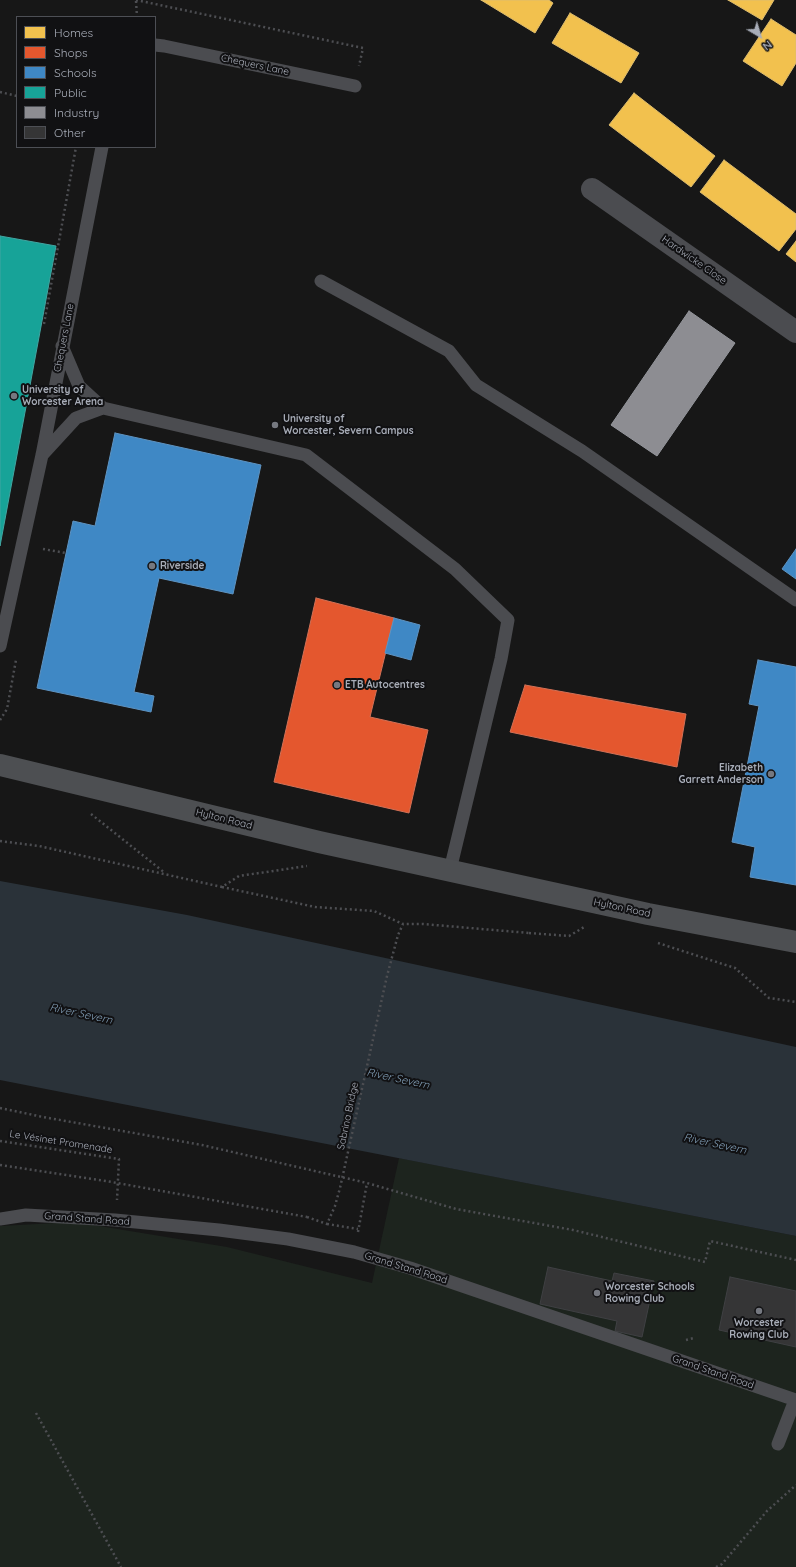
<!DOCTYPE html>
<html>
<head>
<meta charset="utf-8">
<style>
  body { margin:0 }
  #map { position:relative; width:796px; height:1567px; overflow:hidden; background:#171717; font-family:Quicksand,sans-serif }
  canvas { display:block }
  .legend { position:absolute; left:16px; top:16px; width:140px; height:132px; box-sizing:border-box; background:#111113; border:1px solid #4d4f55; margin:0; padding:5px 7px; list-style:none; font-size:12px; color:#a8adb8 }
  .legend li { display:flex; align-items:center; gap:8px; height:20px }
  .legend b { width:20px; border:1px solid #4d4f55 }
  .north { position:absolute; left:740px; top:16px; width:40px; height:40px; -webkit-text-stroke:3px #111113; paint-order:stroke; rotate:142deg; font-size:11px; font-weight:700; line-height:16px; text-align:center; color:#a8adb8 }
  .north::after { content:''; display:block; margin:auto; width:14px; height:18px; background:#a8adb8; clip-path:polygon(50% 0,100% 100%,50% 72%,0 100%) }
</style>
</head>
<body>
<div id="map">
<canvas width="796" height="1567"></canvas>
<ul class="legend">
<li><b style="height:11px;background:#f2c14e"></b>Homes</li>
<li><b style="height:11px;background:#e4572e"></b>Shops</li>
<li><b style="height:11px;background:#3f88c5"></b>Schools</li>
<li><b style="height:11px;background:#17a398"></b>Public</li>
<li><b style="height:11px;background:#8d8d92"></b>Industry</li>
<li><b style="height:11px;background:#353536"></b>Other</li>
</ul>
<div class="north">N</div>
</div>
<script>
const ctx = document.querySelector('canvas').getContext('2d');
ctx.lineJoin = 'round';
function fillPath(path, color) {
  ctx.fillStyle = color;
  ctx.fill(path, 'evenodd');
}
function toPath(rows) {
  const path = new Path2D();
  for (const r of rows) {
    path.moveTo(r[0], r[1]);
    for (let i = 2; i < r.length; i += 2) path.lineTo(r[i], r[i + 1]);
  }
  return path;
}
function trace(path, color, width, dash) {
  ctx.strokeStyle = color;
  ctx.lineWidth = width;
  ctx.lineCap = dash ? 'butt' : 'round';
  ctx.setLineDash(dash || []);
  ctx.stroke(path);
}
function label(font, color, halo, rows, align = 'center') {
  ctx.font = font + ' Quicksand,sans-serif';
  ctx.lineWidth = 4;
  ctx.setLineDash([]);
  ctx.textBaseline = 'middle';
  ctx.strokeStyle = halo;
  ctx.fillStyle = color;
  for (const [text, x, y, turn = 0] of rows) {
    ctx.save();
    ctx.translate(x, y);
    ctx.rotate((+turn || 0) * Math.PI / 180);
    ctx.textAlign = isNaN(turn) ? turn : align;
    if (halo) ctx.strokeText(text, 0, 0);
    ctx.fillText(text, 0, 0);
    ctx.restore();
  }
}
fillPath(toPath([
  [399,1158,796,1236,796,1567,0,1567,0,1226,75,1222,227,1247,372,1283]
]), '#1d241e');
fillPath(toPath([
  [0,881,187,915,796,1047,796,1236,0,1080]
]), '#2a3239');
const homes = toPath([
  [481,0,549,0,553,3,535,33,481,0],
  [728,0,774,0,762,20,728,0],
  [570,13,639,53,621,83,552,43,570,13],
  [771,19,796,35,796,63,782,86,743,61,771,19],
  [634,93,715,156,691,187,609,125,634,93],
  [724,160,796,214,796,229,779,251,700,192,724,160],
  [796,241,796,262,786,254,796,241]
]);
fillPath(homes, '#f2c14e');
trace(homes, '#dcbb6e', 1);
const shops = toPath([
  [316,598,394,618,370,717,428,730,409,813,274,782,316,598],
  [525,685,686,714,677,767,510,732,525,685]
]);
fillPath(shops, '#e4572e');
trace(shops, '#d27157', 1);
const schools = toPath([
  [115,433,261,465,233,594,159,578,134,692,154,696,151,712,37,688,73,521,95,526,115,433],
  [796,549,796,579,782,569,796,549],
  [394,618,420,625,411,660,385,653,394,618],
  [758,660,796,667,796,885,750,877,755,847,732,842,759,706,749,704,758,660]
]);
fillPath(schools, '#3f88c5');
trace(schools, '#5e93c1', 1);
const public = toPath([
  [0,236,56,246,0,546,0,236]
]);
fillPath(public, '#17a398');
trace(public, '#42a6a2', 1);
const industry = toPath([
  [689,311,735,343,657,456,611,425,689,311]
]);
fillPath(industry, '#8d8d92');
trace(industry, '#95979d', 1);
const building = toPath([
  [548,1267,612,1281,614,1273,654,1281,642,1337,615,1331,617,1321,540,1304,548,1267],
  [730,1277,796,1291,796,1347,719,1330,730,1277]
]);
fillPath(building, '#353536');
trace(building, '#3f4043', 1);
trace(toPath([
  [136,0,363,48,359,66],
  [136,1,137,17],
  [0,92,17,96],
  [44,324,76,147],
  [43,549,66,553],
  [0,720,7,709,16,660],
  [91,814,165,873],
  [0,841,39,846,222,887,239,876,307,866],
  [222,887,315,907,374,911,403,924],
  [529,933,569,936,586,926],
  [658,943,735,968,769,998,796,1002],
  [0,1108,43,1117,202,1145,367,1183,456,1209,573,1230,705,1262,710,1241,796,1260],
  [0,1141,119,1159,117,1200],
  [0,1165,106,1181,307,1217],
  [327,1224,358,1229],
  [358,1232,367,1183],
  [686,1340,694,1338],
  [36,1413,121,1567],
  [716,1567,722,1564,767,1511,796,1485]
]), '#4d4e52', 2.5, [2, 3]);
trace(toPath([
  [155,45,164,46,355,86],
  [321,281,449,351,476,385,582,451,796,600],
  [62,346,79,386,103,408],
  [42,455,76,418,103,408,306,455,455,569,508,620,501,659,450,870],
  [0,646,42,455,102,147],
  [0,1219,26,1215,115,1220,219,1230,288,1239,354,1252,410,1268,796,1400],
  [778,1444,795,1400]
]), '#4b4c50', 13);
trace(toPath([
  [592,189,796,332]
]), '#4b4c50', 22);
trace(toPath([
  [0,765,319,842,648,914,796,942]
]), '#4d4f52', 22);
trace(toPath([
  [307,1217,327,1224,335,1206,340,1188,387,976,398,935,403,924,423,924,529,933]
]), '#4d4e52', 2.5, [2, 3]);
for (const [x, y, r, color] of [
  [14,396,4,"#757880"],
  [275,425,4,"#757880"],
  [152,566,4,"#757880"],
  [337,685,4,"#757880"],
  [771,774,4,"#757880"],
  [597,1293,4,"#757880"],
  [759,1311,4,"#757880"]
]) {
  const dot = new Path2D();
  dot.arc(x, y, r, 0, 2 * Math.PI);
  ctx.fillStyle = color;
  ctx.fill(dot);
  trace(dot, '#111113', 1.5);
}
label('10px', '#a8adb8', '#111113', [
  ["Chequers Lane",255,65,12],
  ["Hardwicke Close",694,260,35],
  ["Chequers Lane",64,338,-79],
  ["Hylton Road",224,819,14],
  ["Hylton Road",622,908,12],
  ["Sabrina Bridge",348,1116,-78],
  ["Le Vésinet Promenade",61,1142,9],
  ["Grand Stand Road",87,1219,4],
  ["Grand Stand Road",406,1268,17],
  ["Grand Stand Road",713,1372,19]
]);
label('bold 10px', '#a8adb8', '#111113', [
  ["University of",22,390],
  ["Worcester Arena",22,402],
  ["University of",283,419],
  ["Worcester, Severn Campus",283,431],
  ["Riverside",160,566],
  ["ETB Autocentres",345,685],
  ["Elizabeth",763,768,"right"],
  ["Garrett Anderson",763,780,"right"],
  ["Worcester Schools",605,1287],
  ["Rowing Club",605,1299],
  ["Worcester",759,1323,"center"],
  ["Rowing Club",759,1335,"center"]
], 'left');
label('italic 11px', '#7f9bb3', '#111113', [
  ["River Severn",81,1014,12],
  ["River Severn",398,1079,12],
  ["River Severn",715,1144,12]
]);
</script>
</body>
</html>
